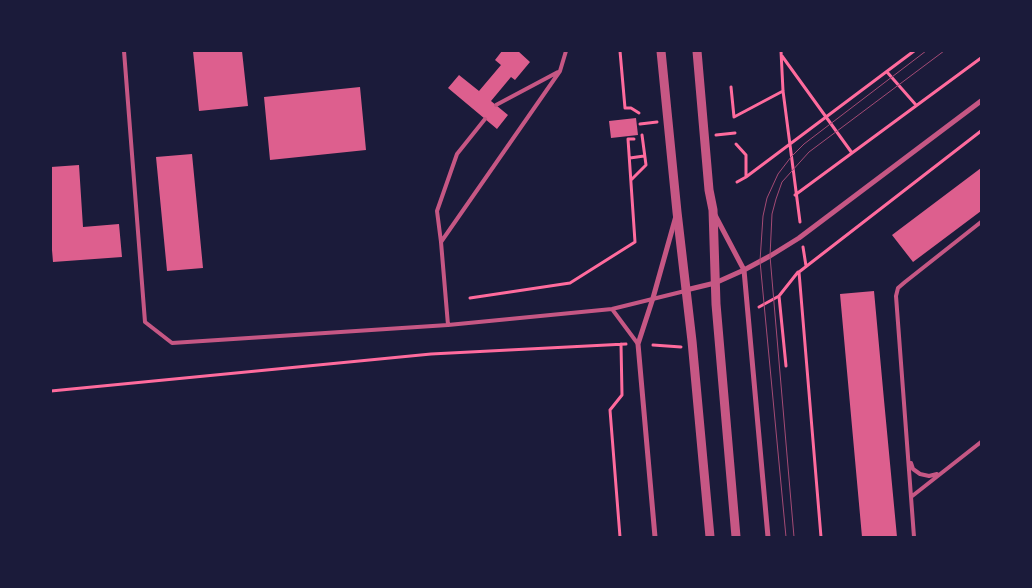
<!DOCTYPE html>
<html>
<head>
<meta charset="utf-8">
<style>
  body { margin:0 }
  #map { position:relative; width:1032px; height:588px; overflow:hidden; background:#1b1b3a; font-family:Bitter,serif }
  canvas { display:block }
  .frame { position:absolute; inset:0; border:52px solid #1b1b3a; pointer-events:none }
</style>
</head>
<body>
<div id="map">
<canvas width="1032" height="588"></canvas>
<div class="frame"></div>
</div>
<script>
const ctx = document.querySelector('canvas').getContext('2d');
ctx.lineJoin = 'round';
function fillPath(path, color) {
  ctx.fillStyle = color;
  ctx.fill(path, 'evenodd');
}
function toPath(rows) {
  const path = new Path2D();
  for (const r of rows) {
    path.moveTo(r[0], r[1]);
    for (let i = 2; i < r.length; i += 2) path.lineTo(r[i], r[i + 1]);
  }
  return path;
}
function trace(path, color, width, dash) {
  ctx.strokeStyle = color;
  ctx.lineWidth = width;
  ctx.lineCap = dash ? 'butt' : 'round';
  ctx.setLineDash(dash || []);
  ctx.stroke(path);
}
fillPath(toPath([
  [193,51,242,51,248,106,199,111],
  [502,51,518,51,530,62,515,80,511,77,491,101,508,115,497,129,448,88,459,75,479,91,501,65,495,60],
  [360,87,366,150,270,160,264,97],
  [636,118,638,135,611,138,609,121],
  [192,154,203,268,167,271,156,157],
  [79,165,83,227,119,224,122,257,53,262,51,238,51,167],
  [981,168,981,211,913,262,892,235],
  [874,291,884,400,897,537,862,537,840,294]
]), '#dd5f8e');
trace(toPath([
  [620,51,625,108,631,108,639,113],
  [781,51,783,91,800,222],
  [782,56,852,153],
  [887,72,916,105],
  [731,87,734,117,783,91],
  [640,124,657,122],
  [716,135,735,133],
  [736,144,746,155,746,177,737,182],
  [630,158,644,156],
  [746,177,914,51],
  [631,180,646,165,642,135],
  [795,195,981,58],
  [803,247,806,266],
  [779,296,786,366],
  [470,298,570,283,635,242,628,139,634,139],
  [759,307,779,296,798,272],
  [653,345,681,347],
  [51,391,431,354,626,344],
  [620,537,610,410,622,395,621,344],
  [821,537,799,272,981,131]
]), '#ff6b9d', 3);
trace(toPath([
  [124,51,145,322,172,343,448,325,612,309,685,291],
  [496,105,558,72],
  [441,242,437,211,457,154,485,119],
  [612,309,638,344],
  [448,325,441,242,560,71,566,51],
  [911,463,913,469,920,474,929,476,937,474],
  [911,497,981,442],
  [914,537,896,296,898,288,905,282,981,222]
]), '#c65784', 4);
trace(toPath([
  [715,215,744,270,768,537],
  [686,290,715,283,744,270,770,256,799,238,981,101],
  [655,537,638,344,653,298,676,216]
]), '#c65784', 5);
trace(toPath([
  [661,51,677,212,692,341,710,537],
  [697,51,709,190,713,210,716,304,736,537]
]), '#c65784', 9);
trace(toPath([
  [786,537,760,261,763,216,767,198,778,174,791,157,804,144,926,51],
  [794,537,770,256,772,214,776,199,782,182,809,152,944,51]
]), '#a44b75', 1);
</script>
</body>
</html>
